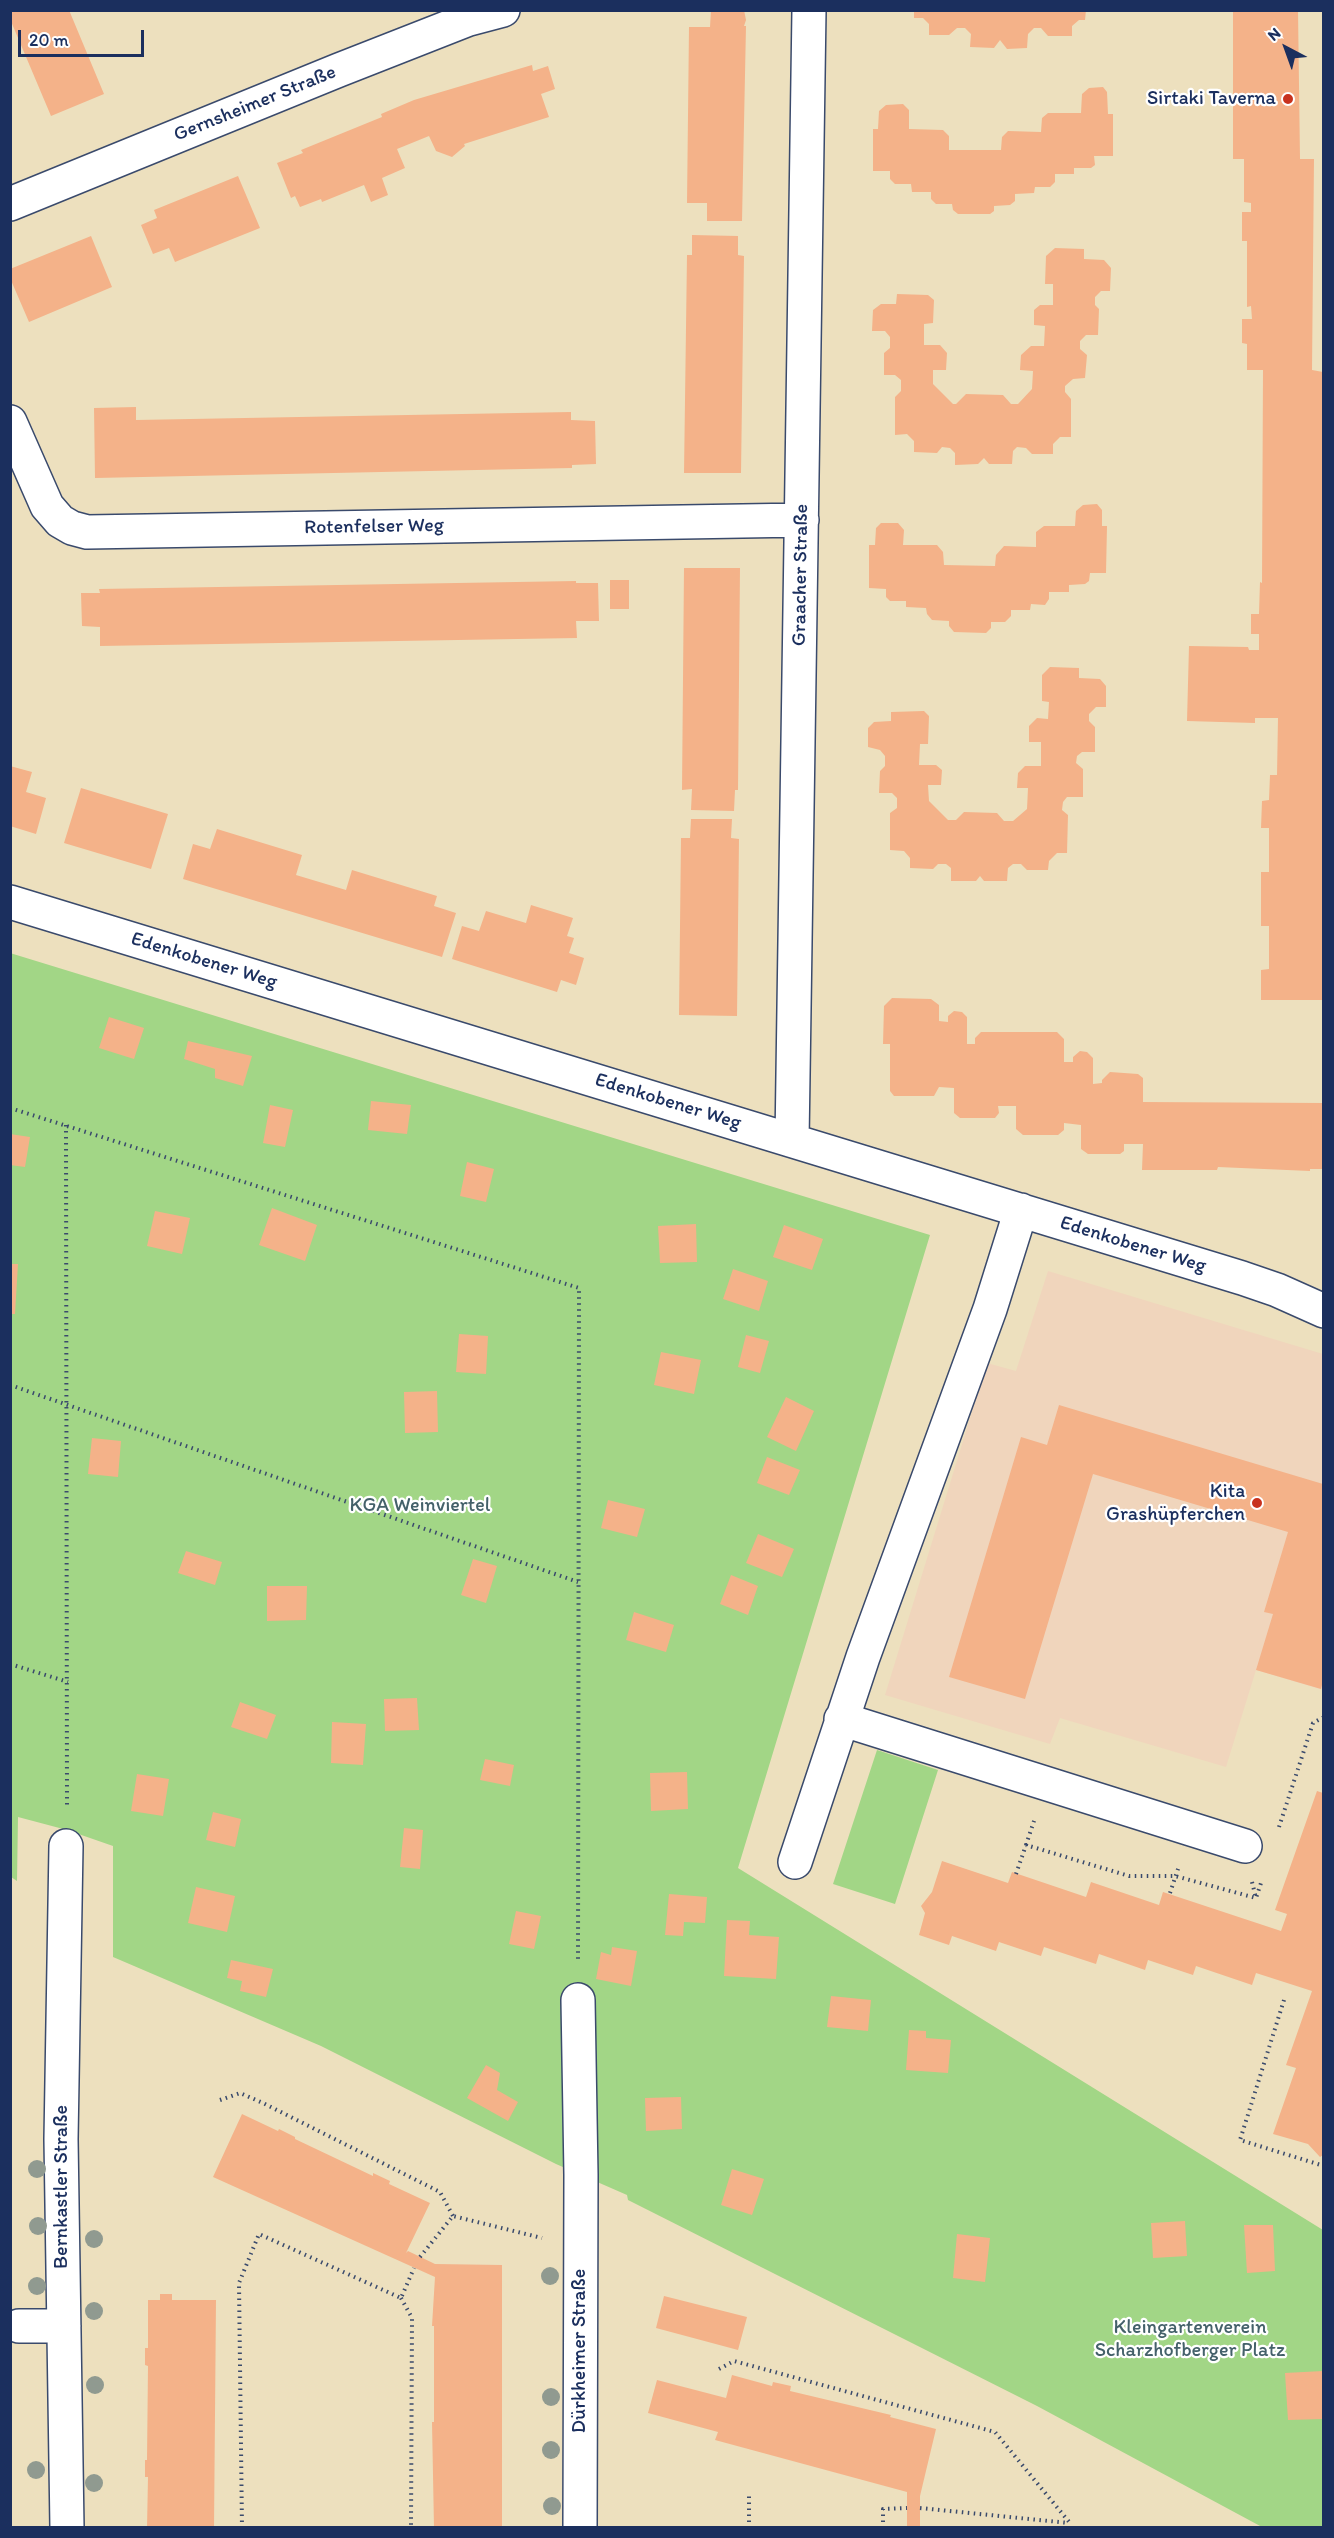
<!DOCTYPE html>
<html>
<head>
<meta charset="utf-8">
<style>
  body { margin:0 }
  #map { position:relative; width:1334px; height:2538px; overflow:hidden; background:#ede0be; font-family:Itim,sans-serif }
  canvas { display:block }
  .frame { position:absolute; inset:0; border:12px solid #1b2f5e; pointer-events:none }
  .north { position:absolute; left:1256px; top:18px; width:60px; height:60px; -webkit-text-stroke:4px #fff; paint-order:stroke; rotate:319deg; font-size:16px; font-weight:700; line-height:24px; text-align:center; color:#1b2f5e }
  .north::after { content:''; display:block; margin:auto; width:21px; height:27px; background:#1b2f5e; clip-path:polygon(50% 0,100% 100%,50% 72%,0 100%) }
  .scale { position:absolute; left:18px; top:30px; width:126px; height:27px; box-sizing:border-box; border:3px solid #1b2f5e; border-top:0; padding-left:8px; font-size:18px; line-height:21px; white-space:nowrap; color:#1b2f5e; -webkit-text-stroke:4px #fff; paint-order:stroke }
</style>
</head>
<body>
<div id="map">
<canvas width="1334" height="2538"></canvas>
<div class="frame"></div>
<div class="north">N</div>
<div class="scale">20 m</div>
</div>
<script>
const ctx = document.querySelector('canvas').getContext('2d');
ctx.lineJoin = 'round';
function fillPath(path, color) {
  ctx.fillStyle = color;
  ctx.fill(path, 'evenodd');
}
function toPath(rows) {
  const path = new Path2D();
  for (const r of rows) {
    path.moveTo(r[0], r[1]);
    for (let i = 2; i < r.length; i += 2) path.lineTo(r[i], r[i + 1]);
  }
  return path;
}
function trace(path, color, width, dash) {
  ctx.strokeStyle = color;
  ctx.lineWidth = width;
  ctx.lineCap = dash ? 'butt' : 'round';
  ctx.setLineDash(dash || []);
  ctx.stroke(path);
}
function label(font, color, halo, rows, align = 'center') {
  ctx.font = font + ' Itim,sans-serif';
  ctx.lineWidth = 4.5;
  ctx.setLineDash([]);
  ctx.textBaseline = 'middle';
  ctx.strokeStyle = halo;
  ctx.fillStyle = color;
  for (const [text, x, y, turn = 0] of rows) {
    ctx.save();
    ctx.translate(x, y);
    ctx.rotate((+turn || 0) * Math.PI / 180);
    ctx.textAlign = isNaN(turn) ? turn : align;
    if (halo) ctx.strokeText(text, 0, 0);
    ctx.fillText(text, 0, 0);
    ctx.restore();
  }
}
fillPath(toPath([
  [1048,1271,1323,1354,1323,1690,1256,1670,1226,1767,1060,1718,1050,1744,885,1695,987,1363,1016,1371]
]), '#f0d5bc');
fillPath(toPath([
  [10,953,930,1235,738,1868,1323,2230,1323,2527,1262,2527,1037,2406,628,2200,627,2195,556,2164,321,2046,113,1957,113,1846,67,1830,18,1817,17,1881,11,1877],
  [877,1750,938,1770,895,1904,833,1884]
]), '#a2d686');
fillPath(toPath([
  [10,10,69,10,104,94,51,116,10,19],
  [711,10,744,10,746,20,744,26,746,26,742,221,707,221,707,203,687,203,689,27,710,27],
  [914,10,1086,10,1085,20,1079,20,1072,26,1072,36,1048,36,1041,28,1034,28,1028,34,1027,48,1007,49,1000,40,994,48,970,47,971,34,965,28,957,28,949,35,929,35,929,24,923,18,914,18],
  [1233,10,1298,10,1300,159,1314,159,1312,370,1323,372,1323,1000,1261,1000,1261,970,1269,969,1269,926,1261,926,1261,872,1269,872,1269,828,1261,828,1262,801,1269,800,1270,775,1277,775,1278,718,1255,718,1255,723,1187,721,1189,646,1248,647,1249,650,1259,650,1259,634,1251,634,1251,614,1259,614,1260,582,1262,583,1263,370,1247,370,1247,344,1242,343,1242,319,1252,319,1251,306,1247,307,1247,241,1242,241,1242,212,1251,212,1251,203,1244,202,1244,159,1233,159],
  [532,65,533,71,548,66,555,89,541,94,549,117,464,144,465,146,452,157,436,151,429,136,397,149,405,168,382,178,388,195,371,202,364,185,322,202,321,199,300,207,295,196,291,198,277,163,303,153,301,150,382,117,381,114,414,100],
  [1103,87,1107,92,1108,114,1113,114,1113,156,1094,156,1095,165,1091,168,1074,168,1074,174,1055,174,1055,182,1050,187,1035,187,1034,193,1015,194,1015,201,1010,205,994,206,994,211,990,214,958,214,953,210,952,204,936,204,931,199,931,192,912,192,911,184,895,184,890,179,890,171,873,171,873,129,878,129,879,111,886,105,903,104,909,110,909,129,943,130,949,136,949,150,1001,150,1002,137,1008,131,1041,132,1042,118,1048,113,1081,113,1082,94,1089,88],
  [238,176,260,228,175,262,169,248,153,254,141,225,157,218,154,210],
  [692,235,738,236,738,255,744,256,741,473,684,473,687,255,692,255],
  [91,236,112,287,29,322,10,278,10,269],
  [1055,248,1084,249,1084,259,1104,260,1111,268,1110,291,1101,291,1095,297,1095,305,1099,309,1098,335,1086,335,1080,341,1080,349,1087,355,1085,378,1073,379,1065,386,1065,392,1071,399,1071,437,1060,437,1053,444,1053,454,1032,454,1026,448,1017,447,1013,451,1012,464,989,464,984,458,978,464,955,465,955,453,950,448,942,447,937,453,914,452,914,441,907,434,895,435,895,397,901,391,901,380,895,375,884,375,884,353,890,348,890,337,885,331,872,331,873,310,881,304,896,304,897,294,928,295,934,300,933,323,924,324,924,345,940,345,947,353,946,370,933,370,933,384,953,404,956,404,966,394,1003,395,1011,404,1018,404,1032,389,1033,371,1020,370,1021,355,1031,346,1044,346,1045,326,1034,325,1034,310,1040,305,1053,305,1053,284,1045,284,1046,256],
  [136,407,136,420,571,412,571,420,595,421,596,464,572,465,572,468,95,478,94,408],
  [1097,504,1102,510,1102,526,1107,526,1106,573,1090,573,1089,581,1085,584,1069,585,1069,592,1049,592,1049,599,1045,605,1031,604,1030,610,1011,610,1011,616,1005,622,991,622,991,628,986,633,954,632,949,626,949,621,932,620,927,614,926,608,906,607,906,601,890,601,886,597,886,589,869,588,869,545,875,545,876,528,881,523,898,523,904,530,903,545,937,545,943,552,944,565,995,566,996,555,1004,546,1036,547,1036,532,1044,526,1075,526,1076,511,1083,505],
  [684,568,740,568,738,790,735,790,734,811,691,810,692,789,682,790],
  [610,580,629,580,629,609,610,609],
  [576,581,576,583,598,583,599,621,576,621,577,638,100,646,100,627,82,626,81,593,100,593,99,589],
  [1050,667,1079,668,1079,678,1100,679,1106,686,1106,707,1096,707,1089,714,1089,721,1095,727,1095,752,1082,752,1077,756,1076,763,1083,769,1083,797,1067,797,1063,802,1062,810,1068,815,1067,853,1057,853,1049,861,1048,870,1027,870,1021,864,1013,864,1008,868,1007,881,984,881,980,876,976,881,951,881,951,868,946,864,938,864,933,869,910,868,910,858,904,851,890,850,890,813,897,808,897,798,892,793,879,793,880,771,885,766,885,756,880,750,868,747,868,728,874,722,891,721,891,712,924,711,929,716,928,744,920,744,919,765,936,765,942,770,941,785,928,785,929,801,948,820,956,820,964,812,997,813,1004,821,1013,821,1027,809,1028,788,1017,788,1018,773,1025,766,1041,766,1041,742,1029,742,1029,726,1037,718,1048,719,1049,702,1042,701,1042,675],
  [10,766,32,772,26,792,46,798,36,834,10,826],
  [81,788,168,814,151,869,64,843],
  [691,819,732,819,731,838,739,839,737,1016,679,1015,681,838,690,838],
  [217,829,302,855,296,875,346,890,352,870,437,896,434,906,456,913,442,957,183,879,193,844,210,849],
  [531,905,573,918,567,936,574,938,569,953,584,958,576,985,561,980,557,992,452,959,462,926,479,931,486,911,526,923],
  [892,998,931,999,939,1005,939,1021,948,1022,948,1016,954,1011,962,1012,967,1017,967,1044,975,1044,975,1038,981,1032,1057,1032,1064,1039,1064,1062,1073,1062,1073,1057,1080,1051,1087,1052,1093,1058,1093,1084,1102,1083,1102,1080,1110,1072,1138,1074,1143,1078,1143,1102,1323,1103,1323,1169,1310,1169,1310,1171,1218,1167,1217,1170,1142,1170,1143,1144,1124,1144,1124,1151,1120,1154,1088,1154,1081,1149,1081,1125,1064,1123,1064,1130,1058,1135,1023,1135,1016,1129,1016,1106,998,1106,999,1113,995,1118,960,1118,954,1113,954,1088,939,1087,934,1096,894,1096,890,1091,890,1044,883,1044,884,1006],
  [109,1017,144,1028,134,1059,99,1048],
  [188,1041,252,1056,243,1086,215,1078,215,1069,184,1059],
  [371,1101,411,1105,407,1134,368,1130],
  [270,1105,293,1110,285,1147,263,1143],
  [10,1134,30,1137,25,1167,10,1165],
  [467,1162,494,1169,486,1202,460,1196],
  [272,1208,317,1225,305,1261,259,1245],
  [155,1211,190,1218,182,1254,147,1246],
  [696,1224,697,1262,660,1263,658,1226],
  [784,1225,823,1239,812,1270,773,1257],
  [10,1264,18,1264,15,1314,10,1314],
  [733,1269,768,1281,759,1311,723,1299],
  [459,1334,488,1336,486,1374,456,1372],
  [746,1335,769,1341,760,1373,738,1367],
  [661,1352,701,1360,694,1394,654,1385],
  [437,1391,438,1432,405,1433,404,1392],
  [786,1397,814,1411,796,1451,767,1437],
  [1059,1405,1323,1484,1323,1681,1321,1689,1256,1670,1273,1614,1264,1612,1288,1532,1093,1474,1025,1699,949,1677,1021,1437,1047,1445],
  [92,1438,121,1441,118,1477,88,1474],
  [767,1457,800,1470,789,1495,757,1483],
  [608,1500,645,1509,637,1537,601,1528],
  [758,1534,794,1549,782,1577,746,1563],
  [186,1551,222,1562,215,1585,178,1573],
  [473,1559,497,1566,486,1603,461,1595],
  [731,1575,758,1586,748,1615,720,1604],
  [267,1586,307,1586,306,1620,267,1621],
  [634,1612,674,1625,666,1652,626,1640],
  [417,1698,419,1730,385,1731,384,1699],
  [240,1702,276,1715,267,1739,231,1727],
  [332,1722,366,1724,363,1765,331,1763],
  [485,1759,514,1765,510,1786,480,1780],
  [687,1772,688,1809,651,1811,650,1773],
  [137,1774,169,1779,163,1816,131,1811],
  [1317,1791,1323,1793,1323,2155,1320,2157,1308,2144,1273,2134,1296,2068,1286,2065,1312,1991,1256,1973,1252,1985,1196,1966,1193,1975,1148,1960,1145,1970,1099,1954,1096,1964,1044,1947,1041,1956,999,1942,996,1951,952,1936,949,1945,919,1935,925,1913,921,1906,932,1892,942,1861,1008,1883,1012,1872,1086,1897,1091,1882,1159,1905,1163,1892,1281,1931,1287,1914,1275,1910],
  [213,1812,241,1819,235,1847,206,1840],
  [404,1828,423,1830,420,1869,400,1867],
  [196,1887,235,1896,227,1932,188,1923],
  [669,1894,707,1897,705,1923,684,1922,683,1936,665,1935],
  [516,1911,541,1916,534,1949,509,1944],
  [727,1920,750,1921,749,1935,779,1937,776,1979,724,1976],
  [612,1947,637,1951,631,1986,596,1979,601,1952,611,1955],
  [231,1960,273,1969,266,1997,240,1991,242,1981,227,1978],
  [831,1996,871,2000,868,2031,827,2027],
  [909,2030,926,2031,926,2038,951,2040,948,2073,906,2070],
  [486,2065,500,2073,497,2090,518,2102,508,2121,467,2098],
  [681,2097,682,2129,646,2131,645,2098],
  [242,2114,278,2131,279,2129,295,2137,295,2139,373,2176,373,2173,390,2181,389,2184,430,2203,406,2253,408,2251,435,2264,502,2265,502,2528,434,2528,432,2422,434,2422,434,2326,432,2326,435,2277,213,2177],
  [732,2169,764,2179,752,2215,721,2205],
  [1185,2221,1187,2256,1153,2258,1151,2223],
  [1244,2225,1273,2225,1275,2271,1247,2273],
  [957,2234,990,2238,985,2282,953,2278],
  [160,2294,172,2294,172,2300,216,2300,214,2528,147,2528,148,2477,145,2477,145,2460,147,2460,148,2366,145,2365,145,2348,148,2348,148,2300,160,2300],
  [664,2296,747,2317,738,2350,656,2328],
  [1323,2371,1323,2419,1288,2420,1285,2373],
  [732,2375,772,2386,773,2382,791,2386,790,2391,891,2415,890,2417,936,2429,920,2496,920,2528,907,2528,907,2492,715,2440,718,2432,648,2413,657,2380,726,2398]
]), '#f4b289');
const minor = toPath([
  [10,204,339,70,469,19,503,10],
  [10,422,47,506,60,521,72,528,87,532,802,520],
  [10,902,1242,1278,1277,1290,1324,1311],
  [792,1140,809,10],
  [841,1719,1245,1846],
  [66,1846,61,2139,67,2528],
  [795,1862,863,1657,990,1309,1021,1210],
  [578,2000,581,2175,580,2528],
  [19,2326,64,2326]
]);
trace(minor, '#3a4a6c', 36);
trace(toPath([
  [10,1108,579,1288,578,1963],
  [66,1125,67,1808],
  [10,1385,578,1582],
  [10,1664,68,1682],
  [1279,1827,1313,1723,1324,1717],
  [1026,1845,1035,1818],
  [1016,1874,1026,1845,1129,1876,1175,1876,1256,1898,1262,1880],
  [1252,1882,1256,1898],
  [1170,1893,1179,1866],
  [1284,2000,1240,2140,1324,2166],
  [220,2100,240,2093,263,2103,440,2192,453,2216],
  [420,2257,453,2216,542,2238],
  [401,2298,412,2318,411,2528],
  [719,2369,734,2361,995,2432,1070,2523],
  [920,2508,1069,2523],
  [242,2528,239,2283,259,2234,401,2298,414,2268],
  [749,2528,749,2492],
  [883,2528,883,2509,907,2508]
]), '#3a4a6c', 4, [1.5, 4.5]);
trace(minor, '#fff', 33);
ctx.fillStyle = '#909a90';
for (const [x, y] of [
  [37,2169],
  [38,2226],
  [94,2239],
  [550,2276],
  [37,2286],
  [94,2311],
  [95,2385],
  [551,2397],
  [551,2450],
  [36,2470],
  [94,2483],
  [552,2506]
]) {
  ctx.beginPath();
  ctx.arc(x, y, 9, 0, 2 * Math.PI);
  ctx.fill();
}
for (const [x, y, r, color] of [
  [1288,99,6,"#c8321e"],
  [1257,1503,6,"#c8321e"]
]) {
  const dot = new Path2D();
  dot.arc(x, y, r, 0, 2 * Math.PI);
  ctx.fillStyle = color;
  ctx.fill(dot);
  trace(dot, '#fff', 2);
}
label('20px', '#1b2f5e', '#fff', [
  ["Sirtaki Taverna",1276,99],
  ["Kita",1245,1492],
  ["Grashüpferchen",1245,1515]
], 'right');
label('20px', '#1b2f5e', '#fff', [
  ["Gernsheimer Straße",255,104,-22],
  ["Rotenfelser Weg",374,527,-1],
  ["Graacher Straße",801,575,-89],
  ["Edenkobener Weg",204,961,17],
  ["Edenkobener Weg",668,1102,17],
  ["Edenkobener Weg",1133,1245,17],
  ["Bernkastler Straße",62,2187,-90],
  ["Dürkheimer Straße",580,2351,-90]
]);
label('20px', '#44616a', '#fff', [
  ["KGA Weinviertel",420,1506],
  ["Kleingartenverein",1190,2328],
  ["Scharzhofberger Platz",1190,2351]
]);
</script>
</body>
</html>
